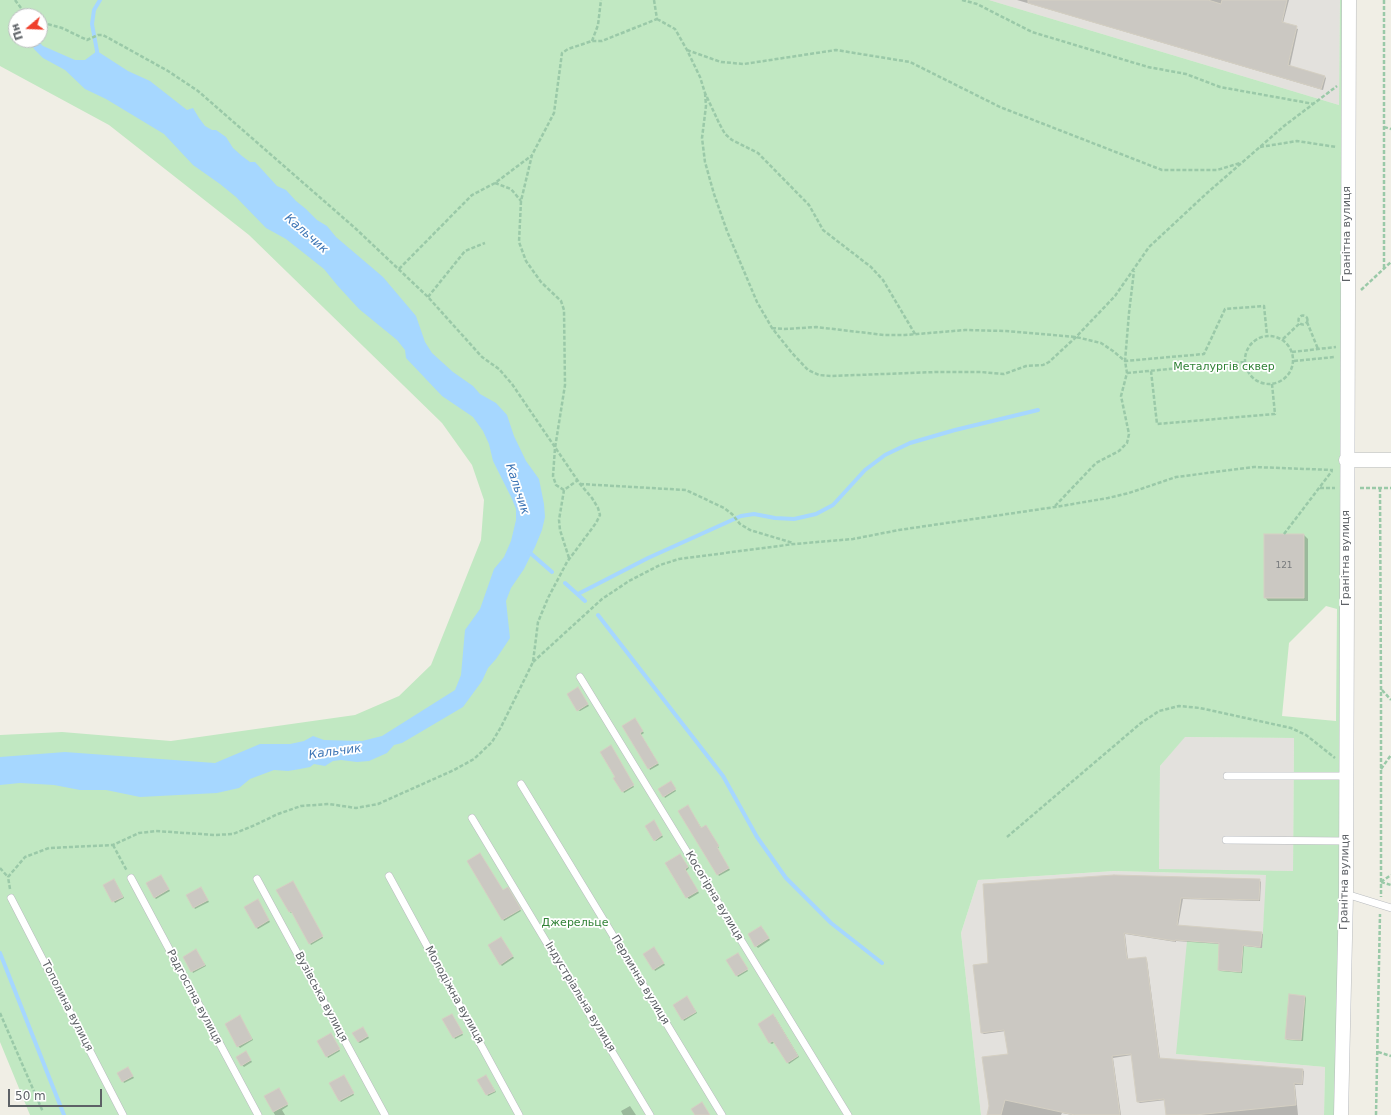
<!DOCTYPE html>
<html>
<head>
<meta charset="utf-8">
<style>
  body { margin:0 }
  #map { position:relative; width:1391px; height:1115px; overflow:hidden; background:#f0eee5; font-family:"DejaVu Sans",sans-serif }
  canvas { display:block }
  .north { position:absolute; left:8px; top:8px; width:40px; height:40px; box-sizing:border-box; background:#fff; border:1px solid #bec0c2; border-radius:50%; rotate:251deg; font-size:11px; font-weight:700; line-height:16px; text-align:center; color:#5d6166 }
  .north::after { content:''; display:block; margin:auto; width:14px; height:18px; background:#ef3f2c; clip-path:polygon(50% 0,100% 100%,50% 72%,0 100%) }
  .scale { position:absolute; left:8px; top:1089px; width:94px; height:18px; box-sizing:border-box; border:2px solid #5d6166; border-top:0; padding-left:5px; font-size:12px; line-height:14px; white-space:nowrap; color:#5d6166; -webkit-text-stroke:3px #fff; paint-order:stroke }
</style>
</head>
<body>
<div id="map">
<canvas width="1391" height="1115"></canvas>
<div class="north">Пн</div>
<div class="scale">50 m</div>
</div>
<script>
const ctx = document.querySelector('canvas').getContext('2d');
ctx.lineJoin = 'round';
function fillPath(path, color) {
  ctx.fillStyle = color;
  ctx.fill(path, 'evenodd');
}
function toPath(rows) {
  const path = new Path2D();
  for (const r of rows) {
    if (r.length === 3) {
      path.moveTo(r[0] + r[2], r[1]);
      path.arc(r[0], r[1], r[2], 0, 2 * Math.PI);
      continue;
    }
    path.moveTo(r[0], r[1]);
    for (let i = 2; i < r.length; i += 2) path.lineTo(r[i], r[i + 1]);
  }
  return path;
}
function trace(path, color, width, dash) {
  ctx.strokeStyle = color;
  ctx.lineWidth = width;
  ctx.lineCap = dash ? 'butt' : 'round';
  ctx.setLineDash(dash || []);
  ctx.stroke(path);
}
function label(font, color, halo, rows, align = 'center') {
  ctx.font = font + ' "DejaVu Sans",sans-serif';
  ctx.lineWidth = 3.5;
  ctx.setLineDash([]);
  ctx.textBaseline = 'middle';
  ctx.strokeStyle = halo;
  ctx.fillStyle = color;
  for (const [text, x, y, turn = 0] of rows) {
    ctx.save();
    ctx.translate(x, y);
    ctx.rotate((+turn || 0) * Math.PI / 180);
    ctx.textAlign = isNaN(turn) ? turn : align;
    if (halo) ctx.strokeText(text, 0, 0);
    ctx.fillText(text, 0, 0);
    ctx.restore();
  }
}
fillPath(toPath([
  [989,0,1340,0,1339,105],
  [1184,737,1294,738,1293,871,1159,870,1160,766],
  [1114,871,1267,875,1262,948,1177,1054,1325,1067,1324,1115,981,1115,961,933,978,880]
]), '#e3e1dd');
fillPath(toPath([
  [0,0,989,0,1339,105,1340,0,1349,0,1341,1115,1324,1115,1325,1067,1176,1054,1187,941,1262,948,1266,875,1114,871,978,880,961,933,981,1115,30,1115,0,1042,0,735,62,732,171,741,355,715,399,696,431,665,481,540,484,500,472,465,442,423,249,235,109,125,0,66],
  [16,16,40,16,40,40,16,40],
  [1326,606,1337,609,1336,721,1282,716,1289,643],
  [1185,737,1294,738,1293,871,1159,869,1160,766]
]), '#c1e8c2');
fillPath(toPath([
  [30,40,37,40,43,46,75,60,85,60,97,51,128,71,150,81,187,110,193,108,199,118,205,126,212,130,216,130,226,137,233,148,242,156,250,162,255,162,277,186,286,190,296,201,306,209,317,220,327,226,336,237,383,277,416,316,425,342,432,353,453,372,473,386,480,394,496,403,507,415,514,436,526,461,539,479,544,504,545,517,542,530,535,547,524,569,511,588,506,601,510,638,496,659,488,668,482,681,463,707,402,743,394,745,387,753,369,761,357,762,341,760,333,761,325,766,314,764,310,767,300,769,288,771,274,770,250,779,239,788,217,793,140,797,106,790,80,790,54,785,20,783,0,785,0,757,65,752,215,763,260,744,290,744,304,741,313,736,324,740,362,741,382,736,455,690,461,675,465,630,480,609,494,569,504,557,511,541,516,520,516,509,512,499,493,461,489,444,483,431,473,417,442,396,406,358,405,350,397,340,359,309,337,285,324,269,286,239,266,228,236,197,220,184,193,165,164,134,106,99,85,89,65,70,43,58,34,49]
]), '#a6d7ff');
fillPath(toPath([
  [1017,0,1289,0,1283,23,1298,29,1290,66,1324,76,1326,78,1323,90],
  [1304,535,1308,539,1308,601,1268,601,1265,597],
  [579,690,589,706,580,711,578,710],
  [636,721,644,733,641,735,659,765,650,770,649,768],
  [612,748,634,787,624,793,616,777],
  [672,783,676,791,665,798,664,796],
  [689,808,702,829,707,828,719,847,717,849,730,870,719,876,679,812],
  [655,823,663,837,656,841,655,840],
  [680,855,689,868,686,871,699,893,689,899,687,897],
  [162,878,170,891,156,899,154,897],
  [1259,880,1261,882,1260,901,1183,899,1178,926,1261,933,1263,934,1262,948,1244,946,1242,973,1220,971,1219,970,1220,944,1176,941,1176,942,1125,934,1128,960,1146,958,1147,960,1160,1059,1302,1070,1304,1071,1303,1085,1295,1085,1298,1115,1167,1115,1166,1100,1140,1103,1138,1102,1132,1055,1113,1058,1121,1115,1072,1115,1062,1113,1061,1115,988,1115,1009,1055,1006,1031,984,1034,982,1033,989,964,984,885],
  [115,881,124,898,115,903,104,885],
  [293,882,323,938,311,945,293,913,291,913,290,912,278,890],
  [202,890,209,902,195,909,187,896],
  [509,890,521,911,504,921,490,899,503,891],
  [259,902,270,922,258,929,256,927],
  [763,929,770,940,758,948,756,946],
  [502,940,514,958,502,966,500,964],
  [655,950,665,965,655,971,654,969],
  [196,951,206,966,193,973,192,971],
  [739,956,748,971,738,977,727,961],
  [1305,996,1306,998,1303,1041,1287,1040,1286,1038],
  [688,999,697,1013,684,1021,674,1005],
  [453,1017,463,1035,455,1039,444,1020],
  [775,1017,799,1057,789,1064,775,1042,772,1044,770,1043,759,1024],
  [241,1018,253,1040,240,1048,238,1046],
  [363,1028,369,1038,360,1043,358,1042],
  [332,1036,340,1051,328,1058,327,1056],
  [246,1052,252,1062,244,1067,242,1065],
  [128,1068,134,1078,124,1083,123,1081],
  [486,1076,496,1092,488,1096,479,1080],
  [345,1078,354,1095,341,1102,339,1100],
  [280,1091,288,1106,282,1110,285,1115,275,1115,265,1097],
  [630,1106,636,1115,623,1115,621,1111]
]), '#0003');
trace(toPath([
  [97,57,97,51,92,24,94,10,100,0],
  [528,551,552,572],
  [565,583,585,601],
  [578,594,648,558,741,516,754,514,775,518,794,519,816,514,833,505,865,470,885,455,910,443,955,430,1038,410],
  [598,615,723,776,757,837,786,878,831,923,882,963],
  [0,953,64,1115]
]), '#a6d7ff', 4);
const building = toPath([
  [1028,0,1208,0,1221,4,1222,0,1287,0,1282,22,1297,26,1288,65,1325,76,1321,89,1028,3,1028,0],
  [1264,534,1304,534,1304,598,1264,598,1264,534],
  [578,687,588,704,577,711,567,694,578,687],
  [635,718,643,731,640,733,658,763,648,769,622,726,635,718],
  [611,745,634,785,622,792,613,778,615,777,600,752,611,745],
  [671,781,676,789,663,797,658,789,671,781],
  [688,805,701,828,706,825,719,846,717,847,729,868,717,875,678,811,688,805],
  [654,820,662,835,654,841,645,826,654,820],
  [480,853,503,890,508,887,521,909,502,920,467,861,480,853],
  [680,854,688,867,685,869,698,891,686,898,665,863,680,854],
  [161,875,169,889,154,898,146,883,161,875],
  [1114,875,1260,879,1259,900,1181,898,1177,925,1262,932,1260,947,1243,945,1241,972,1218,970,1219,943,1175,940,1175,941,1124,933,1127,959,1146,957,1159,1058,1303,1069,1302,1084,1294,1083,1296,1105,1195,1115,1166,1115,1164,1099,1137,1102,1131,1054,1112,1056,1120,1115,1075,1115,1005,1100,1001,1115,987,1115,989,1106,982,1057,1008,1054,1004,1030,981,1033,973,965,988,963,983,884,1114,875],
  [114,879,123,897,112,902,103,885,114,879],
  [293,881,323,936,309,944,291,911,289,912,276,890,293,881],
  [201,887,208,900,193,908,186,895,201,887],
  [258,899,269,920,256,928,244,907,258,899],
  [761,926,769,938,755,947,748,934,761,926],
  [501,937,513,956,500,965,488,945,501,937],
  [654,947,664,963,653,970,643,954,654,947],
  [196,949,205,965,191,972,183,957,196,949],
  [738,953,748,969,736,976,726,960,738,953],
  [1289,994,1305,996,1301,1040,1285,1039,1289,994],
  [687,996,696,1012,682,1020,673,1005,687,996],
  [452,1014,463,1033,453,1038,442,1019,452,1014],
  [773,1014,798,1056,787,1063,773,1041,769,1043,758,1024,773,1014],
  [240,1015,252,1039,237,1047,225,1024,240,1015],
  [363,1027,368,1036,358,1042,352,1033,363,1027],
  [331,1033,340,1049,326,1057,317,1041,331,1033],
  [246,1051,251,1060,241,1066,236,1057,246,1051],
  [128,1067,133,1076,122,1082,117,1073,128,1067],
  [344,1075,354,1093,339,1101,329,1083,344,1075],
  [486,1075,495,1091,486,1095,477,1080,486,1075],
  [279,1088,288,1104,273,1112,264,1096,279,1088],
  [702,1102,710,1115,695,1115,691,1109,702,1102]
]);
fillPath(building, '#cbc8c2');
trace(building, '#d5d0c3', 1);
const lane = toPath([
  [580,677,848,1115],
  [1227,776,1346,776],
  [521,784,722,1115],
  [472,818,650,1115],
  [1226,840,1346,841],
  [389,876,519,1115],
  [131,878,258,1115],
  [257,879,385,1115],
  [1346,894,1391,908],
  [11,898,123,1115]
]);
const street = toPath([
  [1346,460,1391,460],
  [1341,1115,1346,894,1349,0]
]);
trace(lane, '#b8bbbf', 8);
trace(street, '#b8bbbf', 15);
trace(toPath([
  [15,0,27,16],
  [654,0,657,19],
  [962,0,977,4,1032,32,1148,67,1186,74,1220,87,1314,104],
  [1384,0,1384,268],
  [657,19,675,29,687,50,700,77,705,93,719,123,725,134,732,140,758,153,809,205,823,230,871,267,883,280,915,334],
  [592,41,598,25,601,0],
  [687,50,721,62,744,64,836,50,910,62,1000,107,1162,170,1217,170,1240,163],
  [705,93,706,106,702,138,705,162,714,194,727,231,757,302,772,328,792,353,808,370,819,375,831,376,936,372,981,372,1004,374,1026,366,1043,365,1049,362,1076,337,1115,296,1149,247,1207,193,1284,126,1337,86],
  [1384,127,1391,129],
  [1260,147,1297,141,1336,147],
  [495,183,511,189,521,201],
  [399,269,472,195,495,183,531,156],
  [1361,290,1391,262],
  [428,297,465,251,485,243],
  [1303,320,4.5],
  [1307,322,1318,349],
  [772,328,784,329,816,327,884,335,905,335,965,330,1006,331,1076,337,1101,343,1113,351,1125,361,1204,354,1225,309,1264,306,1267,335],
  [1269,360,24],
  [1283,339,1300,323],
  [1292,352,1336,347],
  [1294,361,1335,357],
  [1151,371,1157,424,1275,414,1272,384],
  [1127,373,1244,362],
  [580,484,686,490,724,508,732,514,740,524,750,530,793,543],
  [1320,488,1335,488],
  [1360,488,1391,488],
  [1380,488,1381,690,1381,897],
  [564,490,556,485,553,476,555,448,565,385,564,310,561,301,541,282,526,261,519,242,521,201,532,155,554,113,562,53,568,49,592,41,602,41,657,19],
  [1055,506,1096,463,1119,451,1127,443,1129,434,1121,396,1127,373,1125,361,1129,313,1134,271],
  [1284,534,1332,471],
  [569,558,560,530,559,520,564,490,578,480],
  [533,662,602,599,629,581,660,565,679,559,794,544,853,539,899,530,1055,507,1108,498,1129,493,1176,477,1254,467,1333,470],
  [1382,690,1391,700],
  [1381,769,1391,755],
  [1007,837,1141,723,1159,711,1179,706,1200,708,1291,728,1306,735,1335,758],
  [113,845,127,871],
  [0,868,8,877],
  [1381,882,1391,875],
  [1381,882,1391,885],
  [10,889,8,877,25,857,49,848,113,845,139,833,156,831,215,835,233,834,255,825,278,814,301,806,329,804,356,808,378,804,454,770,474,759,492,742,501,727,533,662,538,622,548,598,567,562,596,523,600,515,598,508,592,498,580,484,512,384,499,369,482,357,428,297,355,228,198,91,168,71,103,35,98,35,87,40,62,28,40,22],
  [0,1013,43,1112],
  [1378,1052,1391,1056],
  [1376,1115,1380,914]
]), '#9ac9a8', 2.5, [4, 2]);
trace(lane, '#fff', 7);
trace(street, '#fff', 14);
label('9px', '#787b7d', null, [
  ["121",1284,566]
]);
label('11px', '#5d6166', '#fff', [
  ["Гранітна вулиця",1347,234,-90],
  ["Гранітна вулиця",1346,558,-90],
  ["Гранітна вулиця",1345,882,-89],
  ["Косогірна вулиця",714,896,59],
  ["Перлинна вулиця",640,980,59],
  ["Молодіжна вулиця",454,995,61],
  ["Радгоспна вулиця",194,997,62],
  ["Вузівська вулиця",321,997,62],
  ["Індустріальна вулиця",580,997,59],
  ["Тополина вулиця",67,1006,63]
]);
label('11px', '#308236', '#fff', [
  ["Металургів сквер",1224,367],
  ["Джерельце",575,923]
]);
label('italic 12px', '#3e76b6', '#fff', [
  ["Кальчик",306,234,41],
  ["Кальчик",517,489,72],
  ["Кальчик",335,752,-8]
]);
</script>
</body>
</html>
